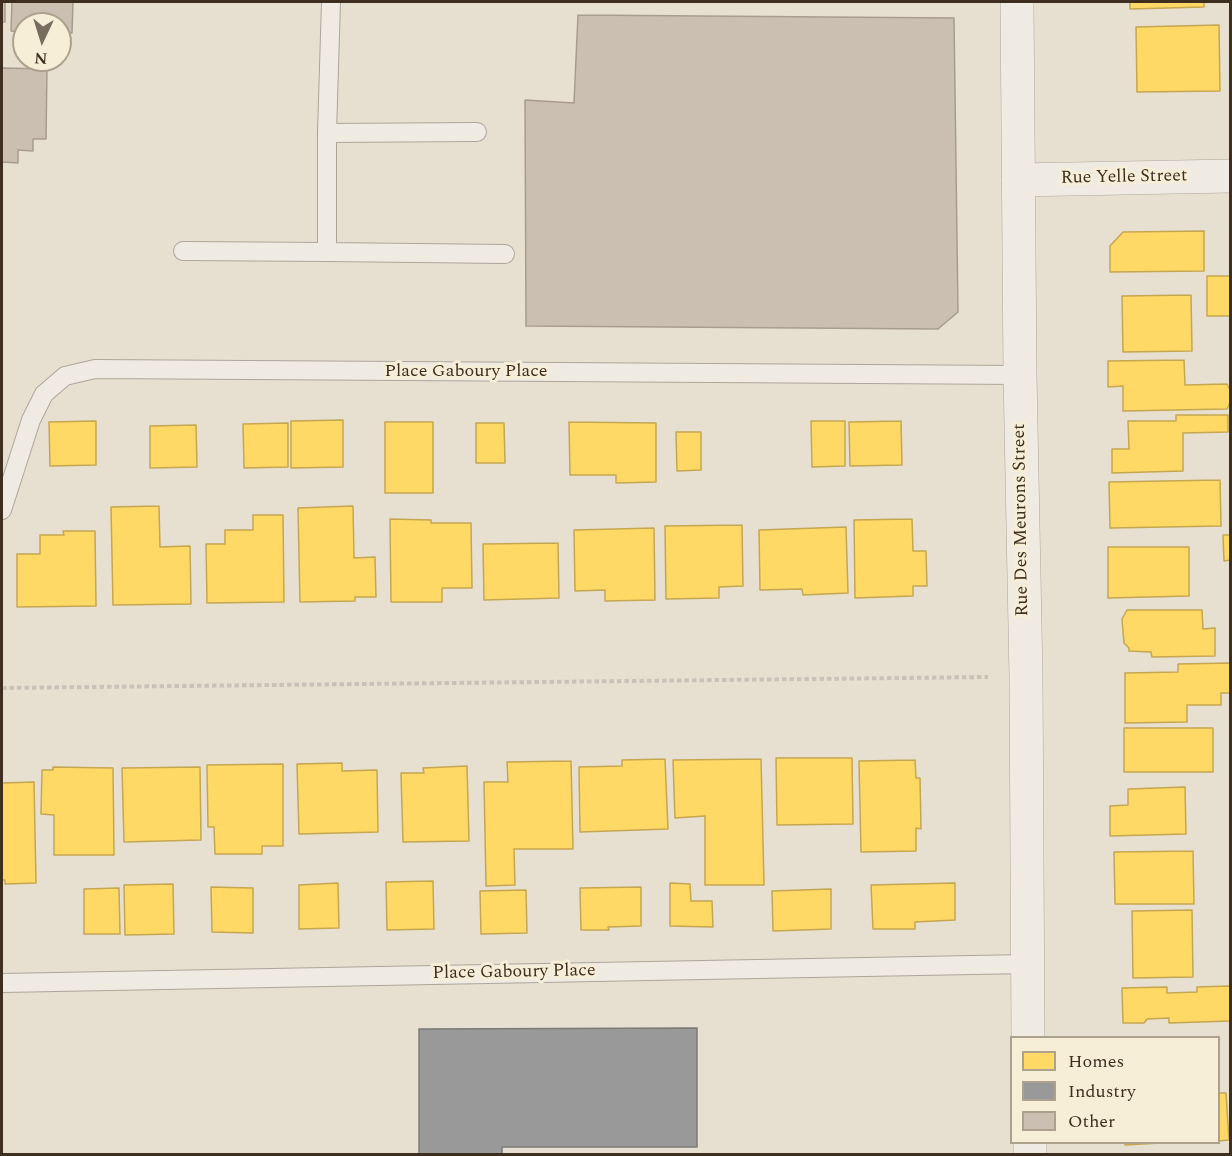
<!DOCTYPE html>
<html>
<head>
<meta charset="utf-8">
<style>
  body { margin:0 }
  #map { position:relative; width:1232px; height:1156px; overflow:hidden; background:#e7e0d1; font-family:Spectral,serif }
  canvas { display:block }
  .frame { position:absolute; inset:0; border:3px solid #3d2e20; pointer-events:none }
  .legend { position:absolute; left:1010px; top:1036px; width:210px; height:108px; box-sizing:border-box; background:#f7eed8; border:2px solid #ada18e; margin:0; padding:8px 10px; list-style:none; font-size:18px; color:#3d2e20 }
  .legend li { display:flex; align-items:center; gap:12px; height:30px }
  .legend b { width:30px; border:2px solid #ada18e }
  .north { position:absolute; left:12px; top:12px; width:60px; height:60px; box-sizing:border-box; background:#f7eed8; border:2px solid #ada18e; border-radius:50%; rotate:184deg; font-size:16px; font-weight:700; line-height:24px; text-align:center; color:#3d2e20 }
  .north::after { content:''; display:block; margin:auto; width:21px; height:27px; background:#786c5e; clip-path:polygon(50% 0,100% 100%,50% 72%,0 100%) }
</style>
</head>
<body>
<div id="map">
<canvas width="1232" height="1156"></canvas>
<div class="frame"></div>
<ul class="legend">
<li><b style="height:16px;background:#ffd966"></b>Homes</li>
<li><b style="height:16px;background:#999"></b>Industry</li>
<li><b style="height:16px;background:#cbbfb2"></b>Other</li>
</ul>
<div class="north">N</div>
</div>
<script>
const ctx = document.querySelector('canvas').getContext('2d');
ctx.lineJoin = 'round';
function fillPath(path, color) {
  ctx.fillStyle = color;
  ctx.fill(path, 'evenodd');
}
function toPath(rows) {
  const path = new Path2D();
  for (const r of rows) {
    path.moveTo(r[0], r[1]);
    for (let i = 2; i < r.length; i += 2) path.lineTo(r[i], r[i + 1]);
  }
  return path;
}
function trace(path, color, width, dash) {
  ctx.strokeStyle = color;
  ctx.lineWidth = width;
  ctx.lineCap = dash ? 'butt' : 'round';
  ctx.setLineDash(dash || []);
  ctx.stroke(path);
}
function label(font, color, halo, rows, align = 'center') {
  ctx.font = font + ' Spectral,serif';
  ctx.lineWidth = 6;
  ctx.setLineDash([]);
  ctx.textBaseline = 'middle';
  ctx.strokeStyle = halo;
  ctx.fillStyle = color;
  for (const [text, x, y, turn = 0] of rows) {
    ctx.save();
    ctx.translate(x, y);
    ctx.rotate((+turn || 0) * Math.PI / 180);
    ctx.textAlign = isNaN(turn) ? turn : align;
    if (halo) ctx.strokeText(text, 0, 0);
    ctx.fillText(text, 0, 0);
    ctx.restore();
  }
}
const homes = toPath([
  [1130,2,1204,2,1204,7,1130,9,1130,2],
  [1219,25,1220,91,1137,92,1136,27,1219,25],
  [1204,231,1204,271,1110,272,1110,246,1123,232,1204,231],
  [1207,276,1230,276,1230,316,1207,316,1207,276],
  [1191,295,1192,351,1123,352,1122,296,1191,295],
  [1184,360,1185,385,1227,384,1230,390,1230,403,1227,409,1123,411,1123,386,1108,387,1108,361,1184,360],
  [1176,415,1228,415,1228,432,1183,433,1183,471,1112,473,1112,449,1129,449,1128,421,1176,421,1176,415],
  [343,420,343,467,291,468,291,421,343,420],
  [96,421,96,465,50,466,49,422,96,421],
  [811,421,845,421,845,466,812,467,811,421],
  [901,421,902,465,850,466,849,422,901,421],
  [385,422,433,422,433,493,385,493,385,422],
  [569,422,656,423,656,482,616,483,616,475,570,475,569,422],
  [288,423,288,467,244,468,243,424,288,423],
  [476,423,504,423,505,463,476,463,476,423],
  [196,425,197,467,150,468,150,426,196,425],
  [676,432,701,432,701,470,677,471,676,432],
  [1220,480,1221,526,1110,528,1109,482,1220,480],
  [159,506,160,547,190,546,191,604,113,605,111,507,159,506],
  [353,506,354,558,375,557,376,597,355,597,355,601,300,602,298,508,353,506],
  [253,515,283,515,284,602,207,603,206,544,225,544,225,530,253,530,253,515],
  [390,519,431,520,431,523,471,523,472,588,442,588,442,602,391,602,390,519],
  [912,519,913,551,926,551,927,586,913,586,913,596,855,598,854,520,912,519],
  [742,525,743,586,719,587,719,598,666,599,665,526,742,525],
  [846,527,848,593,803,595,802,589,760,590,759,530,846,527],
  [654,528,655,600,605,601,605,590,575,591,574,530,654,528],
  [63,531,95,531,96,606,17,607,17,554,40,554,40,535,64,535,63,531],
  [1223,535,1230,535,1230,560,1224,561,1223,535],
  [558,543,559,598,484,600,483,544,558,543],
  [1108,547,1189,547,1189,596,1108,598,1108,547],
  [1127,610,1202,610,1203,629,1215,628,1215,656,1152,657,1151,652,1129,651,1129,648,1124,643,1122,619,1127,610],
  [1230,663,1230,693,1221,693,1221,705,1187,705,1187,722,1125,723,1125,673,1178,672,1178,664,1230,663],
  [1124,728,1213,728,1213,772,1124,772,1124,728],
  [776,758,852,758,853,824,777,825,776,758],
  [665,759,668,829,580,832,579,767,622,766,622,760,665,759],
  [761,759,764,885,705,885,705,816,675,818,673,760,761,759],
  [915,760,916,778,920,778,921,829,916,828,916,851,861,852,859,761,915,760],
  [571,761,573,849,514,849,515,885,486,886,484,782,508,782,507,762,571,761],
  [342,763,342,771,377,770,378,832,299,834,297,764,342,763],
  [283,764,283,846,262,846,262,854,215,854,214,827,208,827,207,765,283,764],
  [467,766,469,841,403,842,401,773,424,773,423,768,467,766],
  [53,767,113,768,114,855,54,855,54,815,41,814,42,770,53,770,53,767],
  [200,767,201,840,124,842,122,768,200,767],
  [34,782,36,883,5,884,5,880,2,880,2,783,34,782],
  [1185,787,1186,834,1110,836,1110,806,1128,805,1128,789,1185,787],
  [1193,851,1194,904,1115,904,1114,852,1193,851],
  [433,881,434,929,387,930,386,882,433,881],
  [338,883,339,928,299,929,299,885,338,883],
  [670,883,690,884,691,901,712,901,713,927,670,926,670,883],
  [955,883,955,920,915,922,915,929,873,929,871,885,955,883],
  [173,884,174,934,125,935,124,885,173,884],
  [211,887,253,888,253,933,212,932,211,887],
  [641,887,641,926,608,927,609,930,581,930,580,888,641,887],
  [119,888,120,934,84,934,84,889,119,888],
  [831,889,831,929,773,931,772,891,831,889],
  [526,890,527,933,481,934,480,891,526,890],
  [1192,910,1193,977,1133,978,1132,911,1192,910],
  [1230,986,1230,1021,1169,1023,1169,1018,1147,1019,1144,1023,1123,1023,1122,988,1167,987,1167,993,1197,992,1197,987,1230,986],
  [1218,1093,1226,1093,1229,1140,1218,1141,1218,1093],
  [1125,1142,1177,1142,1125,1145,1125,1142]
]);
fillPath(homes, '#ffd966');
trace(homes, '#c5a651', 1.5);
const industry = toPath([
  [697,1028,697,1147,502,1147,502,1154,419,1154,419,1029,697,1028]
]);
fillPath(industry, '#999');
trace(industry, '#7d7975', 1.5);
const building = toPath([
  [2,2,5,2,5,22,2,22,2,2],
  [12,2,73,2,72,33,60,33,60,24,24,24,24,32,11,31,12,2],
  [578,15,954,18,958,312,938,329,526,326,525,100,574,103,578,15],
  [2,68,47,69,46,139,33,139,33,151,18,150,18,163,2,162,2,68]
]);
fillPath(building, '#cbbfb2');
trace(building, '#a89c90', 1.5);
const service = toPath([
  [327,133,477,132],
  [183,251,327,252,327,133,331,2],
  [327,252,505,254],
  [2,510,31,420,44,394,65,376,95,369,1020,375],
  [2,983,1027,964]
]);
const minor = toPath([
  [1018,180,1230,176]
]);
const tertiary = toPath([
  [1017,2,1020,375,1026,677,1028,1038],
  [1030,1142,1030,1154]
]);
trace(service, '#ada599', 20);
trace(minor, '#ada599', 34);
trace(tertiary, '#ada599', 34);
trace(toPath([
  [2,688,988,677]
]), '#c8c2b9', 4, [4.5, 3]);
trace(service, '#efebe3', 18);
trace(minor, '#efebe3', 33);
trace(tertiary, '#efebe3', 33);
label('18px', '#3d2e20', '#f7eed8', [
  ["Rue Yelle Street",1124,178,-1],
  ["Place Gaboury Place",466,372],
  ["Rue Des Meurons Street",1022,520,-91],
  ["Place Gaboury Place",514,973,-1]
]);
</script>
</body>
</html>
